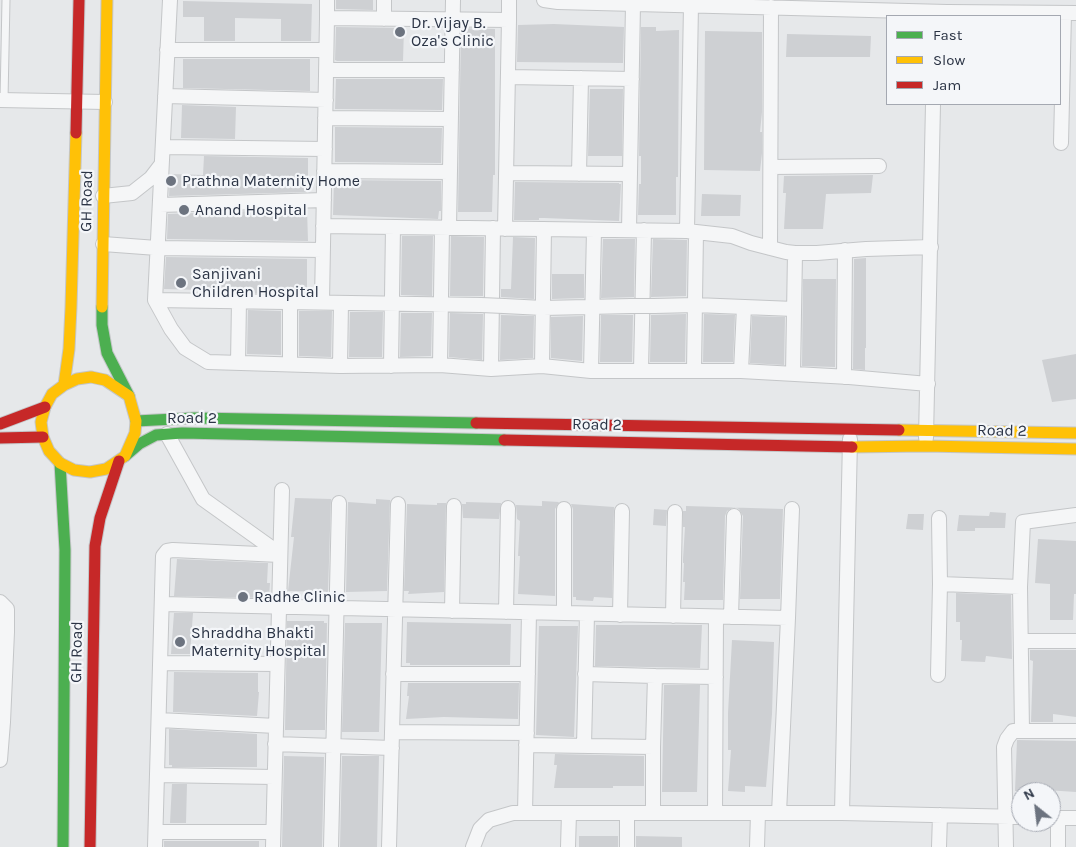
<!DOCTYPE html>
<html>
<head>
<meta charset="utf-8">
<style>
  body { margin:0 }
  #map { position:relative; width:1076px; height:847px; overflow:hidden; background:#e6e8ea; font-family:Karla,sans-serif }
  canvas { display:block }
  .legend { position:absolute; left:886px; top:15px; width:175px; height:90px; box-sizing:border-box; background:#f4f6f9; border:1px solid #a4a8b1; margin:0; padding:6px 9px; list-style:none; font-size:15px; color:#2b3445 }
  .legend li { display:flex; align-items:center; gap:10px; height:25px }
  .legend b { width:25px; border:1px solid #a4a8b1 }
  .north { position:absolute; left:1011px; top:782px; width:50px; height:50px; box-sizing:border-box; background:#f4f6f9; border:1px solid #a4a8b1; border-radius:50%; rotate:331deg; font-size:14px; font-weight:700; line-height:20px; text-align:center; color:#2b3445 }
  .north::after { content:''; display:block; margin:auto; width:18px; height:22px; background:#6c737f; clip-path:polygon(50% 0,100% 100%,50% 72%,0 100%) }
</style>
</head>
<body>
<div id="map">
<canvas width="1076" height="847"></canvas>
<ul class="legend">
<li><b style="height:6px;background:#4caf50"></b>Fast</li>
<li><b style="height:6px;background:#ffc107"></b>Slow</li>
<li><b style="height:6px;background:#c62828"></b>Jam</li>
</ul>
<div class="north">N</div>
</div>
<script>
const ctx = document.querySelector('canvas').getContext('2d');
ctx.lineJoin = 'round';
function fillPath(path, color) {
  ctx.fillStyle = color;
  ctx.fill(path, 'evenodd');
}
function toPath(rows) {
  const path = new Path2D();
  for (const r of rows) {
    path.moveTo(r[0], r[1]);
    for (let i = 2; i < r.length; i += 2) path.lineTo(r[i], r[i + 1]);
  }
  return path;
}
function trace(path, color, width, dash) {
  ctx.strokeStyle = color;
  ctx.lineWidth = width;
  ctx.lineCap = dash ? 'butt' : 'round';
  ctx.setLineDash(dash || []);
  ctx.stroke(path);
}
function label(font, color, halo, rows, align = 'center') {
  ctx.font = font + ' Karla,sans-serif';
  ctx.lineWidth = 4.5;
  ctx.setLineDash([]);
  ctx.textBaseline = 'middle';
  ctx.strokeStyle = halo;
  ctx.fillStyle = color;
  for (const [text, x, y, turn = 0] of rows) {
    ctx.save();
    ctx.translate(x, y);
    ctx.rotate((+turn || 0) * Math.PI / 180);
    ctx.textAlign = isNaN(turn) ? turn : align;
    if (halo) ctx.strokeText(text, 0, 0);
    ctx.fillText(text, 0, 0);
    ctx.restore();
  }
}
fillPath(toPath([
  [336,0,373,0,373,10,336,9],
  [183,1,312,4,311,41,281,41,281,19,235,18,235,41,204,41,204,17,183,17],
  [554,24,624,27,623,63,517,62,518,25],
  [336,27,404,28,403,61,337,61,335,60],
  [641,27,656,27,656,31,679,30,678,177,676,177,676,215,638,215,639,184,641,184,641,156,639,156],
  [461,28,495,29,495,175,493,175,492,212,458,212],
  [705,31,762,32,762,112,760,132,762,132,762,153,760,171,704,170],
  [787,34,871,36,870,57,786,57],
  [183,59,310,59,310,91,183,88],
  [336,79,443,79,442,110,335,109],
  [590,89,623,89,622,156,588,156],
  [182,105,236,107,235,139,181,138],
  [335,127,442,128,441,163,335,162],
  [204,156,308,158,308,192,169,196,170,174,203,175],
  [873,175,871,193,826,194,823,229,784,229,786,193,783,193,784,176],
  [334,180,441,181,441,211,439,211,438,219,333,215],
  [515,182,619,183,619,184,621,184,619,221,544,218,539,218,539,220,514,220],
  [702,194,741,195,740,216,701,216],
  [307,209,308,241,167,239,168,214],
  [402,236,433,236,432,296,401,295],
  [451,236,484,237,483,296,450,296],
  [513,237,535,238,534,299,501,297,501,289,511,289],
  [603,239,635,239,634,297,601,298],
  [653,239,687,240,686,296,651,297],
  [166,257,307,259,307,294,201,292,201,290,164,289],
  [866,258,866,348,865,348,865,370,853,369,854,259],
  [552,274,584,274,584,298,552,299],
  [803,279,836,279,835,367,802,366],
  [248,310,281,311,281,355,247,354],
  [299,311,332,311,331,357,299,356],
  [350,312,383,312,382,357,349,357],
  [401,313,432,313,431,356,400,357],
  [450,313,483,314,482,360,449,357],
  [686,314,685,362,650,362,651,315],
  [704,314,735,315,733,362,703,362],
  [501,315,534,316,533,358,500,360],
  [601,315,633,315,632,362,600,362],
  [583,316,582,361,551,358,551,317],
  [752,316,785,317,784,365,750,363],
  [1076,354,1076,399,1052,402,1042,360],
  [295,498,331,499,328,592,288,591,294,537,291,537],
  [376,499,390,500,387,591,346,592,348,502,376,504],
  [542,501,559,502,555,509,555,596,518,594,520,556,518,556,520,521,517,519,516,505,542,506],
  [466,502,501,503,499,519,463,518,462,504,466,504],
  [437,503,446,503,444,592,408,594,409,591,404,591,407,504,437,505],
  [571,504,614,507,612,598,594,597,593,601,576,600,576,597,573,597,573,509],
  [686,506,783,509,780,599,740,599,743,516,739,509,734,507,727,511,725,516,723,600,684,600,685,582,683,582,684,563,683,563,683,559,685,527,683,527,683,511,686,511],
  [654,509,667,510,666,526,653,525],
  [990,512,1006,513,1005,528,975,528,975,531,957,531,959,515,989,516],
  [908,514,924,514,923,530,906,529],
  [1038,539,1076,541,1076,594,1074,594,1073,620,1050,620,1050,584,1035,583],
  [177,559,268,563,267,583,270,583,269,598,174,596],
  [956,593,1011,595,1012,659,986,656,985,662,961,661,962,640,960,640,960,622,956,622],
  [174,613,193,613,190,654,171,654],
  [287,621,324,621,324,623,327,623,325,730,285,730],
  [407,622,511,624,510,665,410,665,410,663,406,663],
  [345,623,382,623,379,732,342,732],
  [596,625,702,625,700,668,595,666],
  [539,626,578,626,574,737,536,735],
  [732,640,774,642,772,714,766,787,745,786,745,792,728,791,731,750,728,750,728,713],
  [1030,650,1076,650,1076,717,1053,714,1053,722,1031,722,1033,661,1030,660],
  [174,672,258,673,258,692,259,692,257,716,173,712],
  [408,683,519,683,518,719,444,717,406,719,409,696,407,696],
  [664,685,700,685,697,792,662,792],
  [169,729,257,734,257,767,172,767,172,765,169,765],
  [1017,740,1076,741,1076,792,1046,790,1046,792,1015,791],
  [555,754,644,756,644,786,613,786,613,788,554,788,557,765,554,765],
  [284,756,324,757,322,847,282,847],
  [342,756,379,756,377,847,340,847],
  [172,784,187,784,186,823,170,823],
  [579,836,618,836,618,847,579,847],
  [636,836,682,837,682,847,636,847],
  [164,841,259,841,259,847,164,847]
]), '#ced0d3');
const lane = toPath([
  [4,100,6,0]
]);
const street = toPath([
  [170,0,155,300,171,329,185,348,208,362,340,366,440,365,491,369,542,366,591,371,741,371,849,377,928,384],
  [327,0,327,18,509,20,509,0],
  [544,0,558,2,947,12,1076,13],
  [384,19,384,0],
  [167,50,326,50],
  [326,70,452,70],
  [508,77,632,79],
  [165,96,326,100],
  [0,100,105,102],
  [325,118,451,119],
  [1061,143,1064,13],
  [163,147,325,149],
  [771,167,879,166],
  [324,171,450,172],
  [506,173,630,174],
  [579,174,581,78],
  [103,196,132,193,151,178,161,165],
  [160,205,324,200],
  [323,226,687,231,732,236,751,243,786,252,795,253,817,253,866,249,931,247],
  [449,228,453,0],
  [505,229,509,20],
  [629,230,633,4],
  [687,231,691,5],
  [103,244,157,248,323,250],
  [770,248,771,7],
  [155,300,481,305],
  [322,302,327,18],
  [504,306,543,308,631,306],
  [654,306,695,305,794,309],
  [238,363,239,301],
  [290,364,290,302],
  [440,365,442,228],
  [340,366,341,303],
  [391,366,393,227],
  [542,366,544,229],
  [491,369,493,228],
  [641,370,644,230],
  [694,370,696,232],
  [591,371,594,230],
  [741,371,744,307],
  [793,373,795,253],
  [844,377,845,250],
  [167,434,203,499,280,554],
  [926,438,933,104],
  [939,518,940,584],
  [1020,587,1023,522,1076,515],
  [0,602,7,609,7,632,3,722,0,760],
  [162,604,788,618,779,813],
  [452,611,454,506],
  [506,612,508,508],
  [564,613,564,509],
  [620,615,622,511],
  [673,616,675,512],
  [731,617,734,516],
  [788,618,792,509],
  [1021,641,1076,641],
  [160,663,277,664],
  [393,674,528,674],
  [585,674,655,676],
  [938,675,940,584,1020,587,1022,731],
  [159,720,276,726],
  [392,732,527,733],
  [275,744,392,748],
  [526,745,653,747,655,676,716,677],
  [584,746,587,614],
  [157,775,274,777],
  [525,813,529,613],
  [653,813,653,747],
  [715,813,716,617],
  [842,813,850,439],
  [1051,818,1076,818],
  [156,832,273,832],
  [155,847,163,556,167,551,173,550,280,555],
  [273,847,282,490],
  [331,847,339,503],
  [389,847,398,504],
  [473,847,480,829,489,820,513,813,842,813,1021,817],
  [568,847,569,813],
  [627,847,627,813],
  [757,847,758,813],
  [939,847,940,815],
  [1006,847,1004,747,1007,739,1013,731,1076,731],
  [1058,847,1058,818]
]);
const fast = toPath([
  [102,307,102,325,107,353,129,396],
  [136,421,194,418,476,423],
  [125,456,139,444,156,435,182,433,504,440],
  [60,463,65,550,63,847]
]);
const slow = toPath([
  [102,307,107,0],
  [91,377,105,380,129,396,136,421,135,433,125,456,106,469,90,472,74,470,60,463,49,451,43,437,41,422,45,407,52,394,64,385,77,379,91,377],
  [64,385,69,349,71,307,76,133],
  [899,430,1076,433],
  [852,447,925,446,1076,449]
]);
const jam = toPath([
  [76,133,79,0],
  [476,423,899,430],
  [0,424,45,407],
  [0,438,43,437],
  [504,440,852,447],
  [90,847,95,546,100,518,119,461]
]);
trace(lane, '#c4c6c8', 9);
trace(street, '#c4c6c8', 16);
trace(fast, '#c4c6c8', 13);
trace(slow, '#c4c6c8', 13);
trace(jam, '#c4c6c8', 13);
trace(lane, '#f5f6f7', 7);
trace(street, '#f5f6f7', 14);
trace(fast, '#4caf50', 11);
trace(slow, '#ffc107', 11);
trace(jam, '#c62828', 11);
const streetBridge = toPath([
  [481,305,504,306],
  [631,306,654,306]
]);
trace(streetBridge, '#c4c6c8', 16, []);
trace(streetBridge, '#f5f6f7', 14);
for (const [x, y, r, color] of [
  [400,32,6,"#6c737f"],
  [171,181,6,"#6c737f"],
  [184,210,6,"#6c737f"],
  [181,283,6,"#6c737f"],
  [243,597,6,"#6c737f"],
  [180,642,6,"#6c737f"]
]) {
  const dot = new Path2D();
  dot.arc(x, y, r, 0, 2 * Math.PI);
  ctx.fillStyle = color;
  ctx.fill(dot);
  trace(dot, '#f4f6f9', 2);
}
label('16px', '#2b3445', '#f4f6f9', [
  ["Dr. Vijay B.",411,23],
  ["Oza's Clinic",411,41],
  ["Prathna Maternity Home",182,181],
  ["Anand Hospital",195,210],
  ["Sanjivani",192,274],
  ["Children Hospital",192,292],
  ["Radhe Clinic",254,597],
  ["Shraddha Bhakti",191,633],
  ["Maternity Hospital",191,651]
], 'left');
label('16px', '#2b3445', '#f4f6f9', [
  ["GH Road",87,201,-89],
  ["Road 2",192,418],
  ["Road 2",597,425,1],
  ["Road 2",1002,431,1],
  ["GH Road",77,652,-89]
]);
</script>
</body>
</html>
